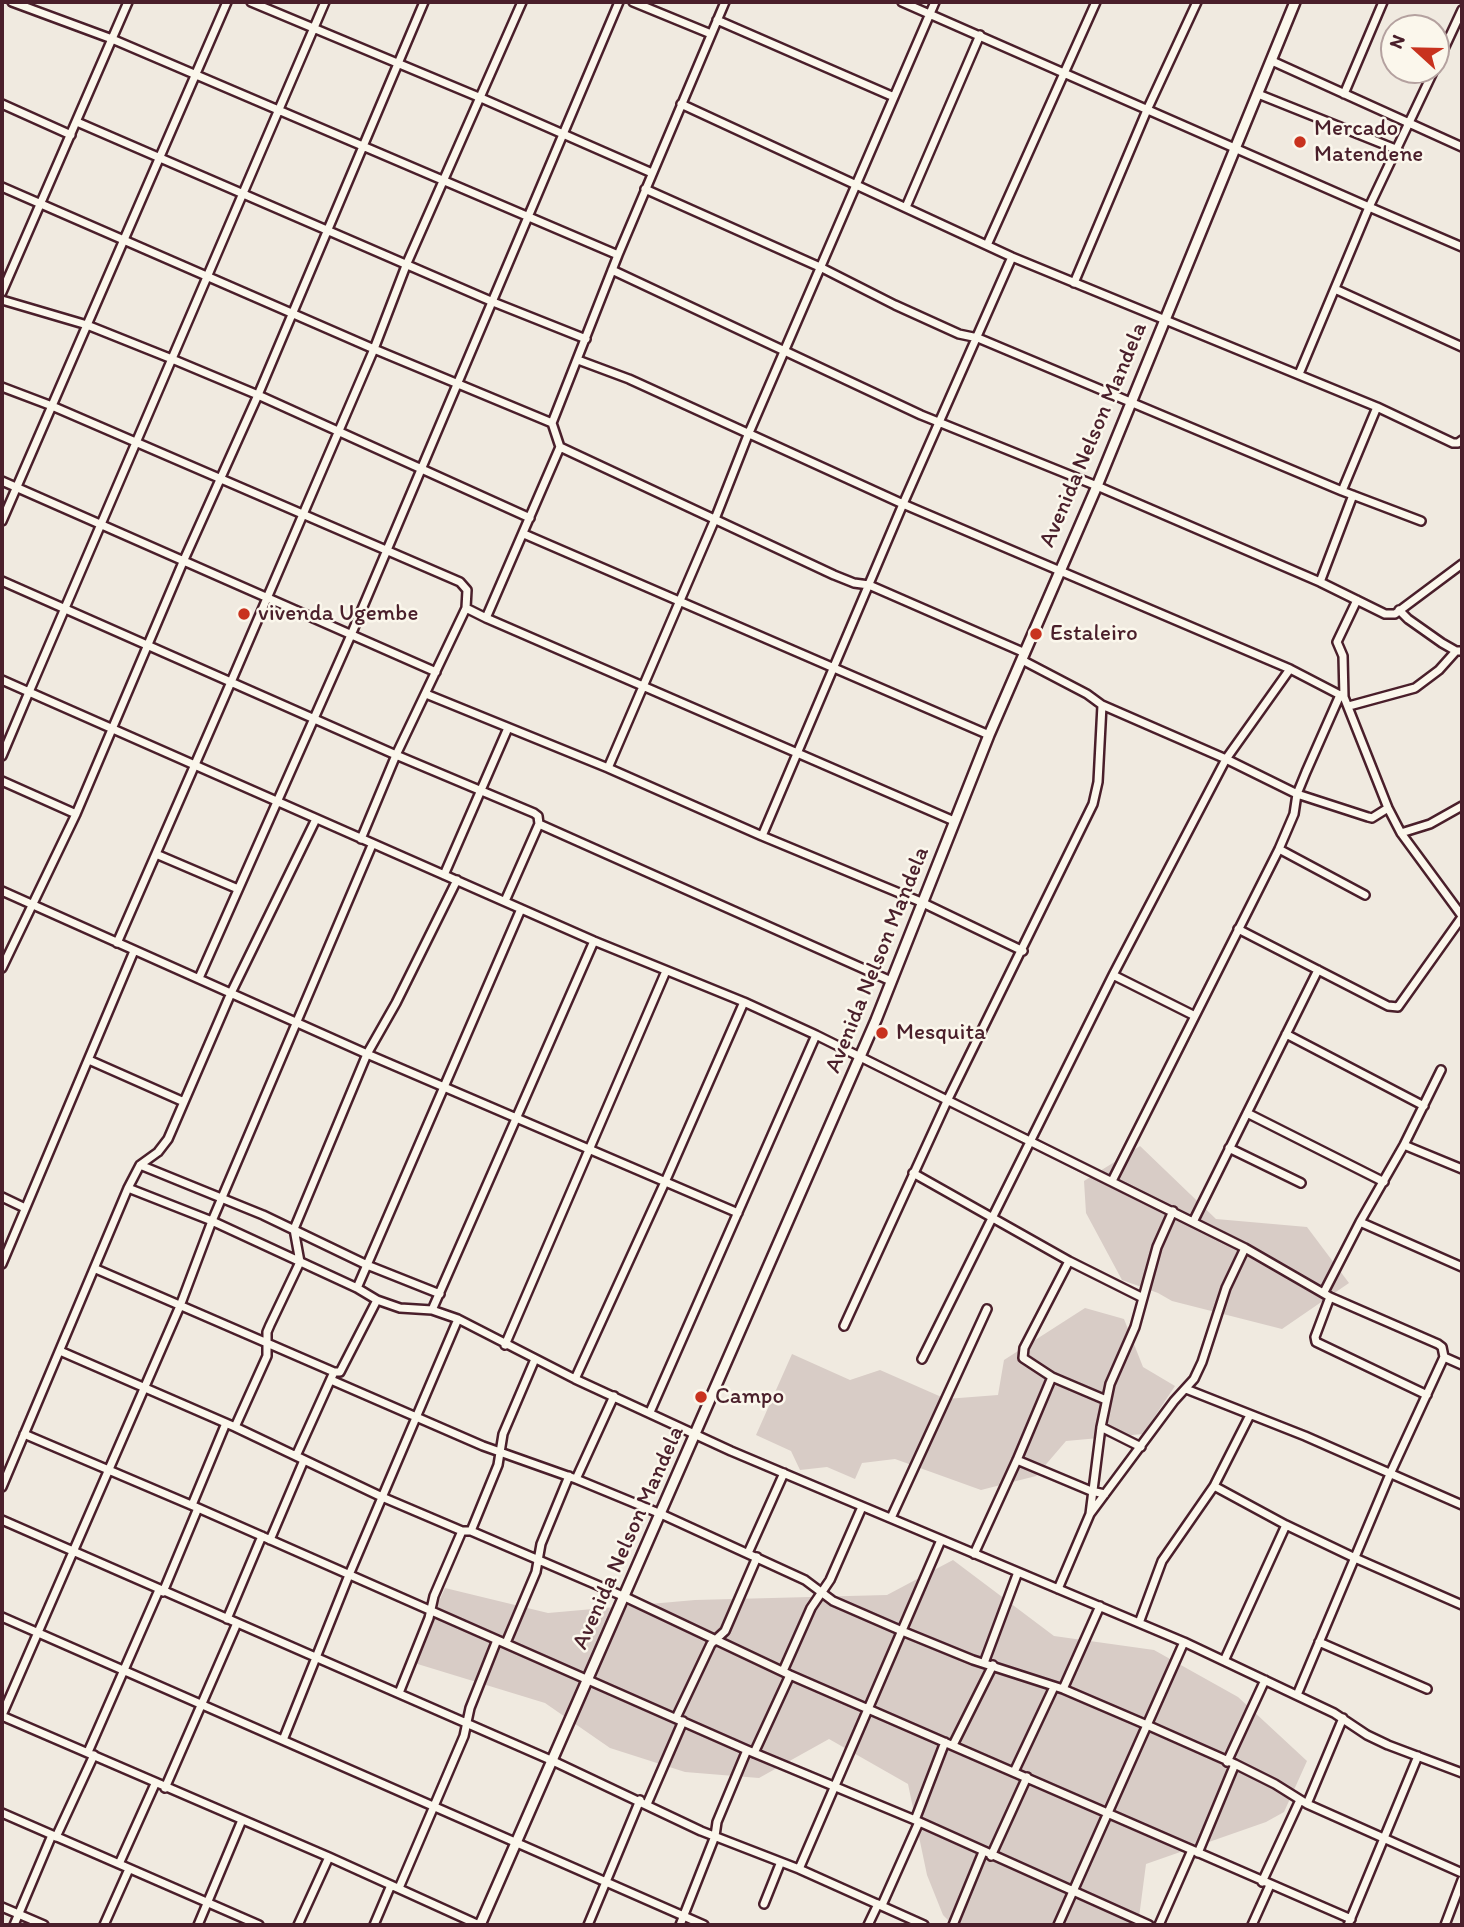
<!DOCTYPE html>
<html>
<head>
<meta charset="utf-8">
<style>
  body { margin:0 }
  #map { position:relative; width:1464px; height:1927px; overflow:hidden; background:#f0eae0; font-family:Itim,sans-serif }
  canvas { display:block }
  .frame { position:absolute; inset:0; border:4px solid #4a1f2b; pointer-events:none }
  .north { position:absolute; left:1380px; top:14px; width:70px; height:70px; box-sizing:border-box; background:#fbf7ec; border:2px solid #b4a19f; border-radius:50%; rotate:292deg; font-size:19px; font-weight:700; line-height:28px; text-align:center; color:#4a1f2b }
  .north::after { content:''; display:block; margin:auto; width:24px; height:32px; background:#c8321e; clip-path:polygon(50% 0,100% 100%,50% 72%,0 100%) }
</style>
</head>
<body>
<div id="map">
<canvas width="1464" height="1927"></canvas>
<div class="frame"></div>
<div class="north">N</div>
</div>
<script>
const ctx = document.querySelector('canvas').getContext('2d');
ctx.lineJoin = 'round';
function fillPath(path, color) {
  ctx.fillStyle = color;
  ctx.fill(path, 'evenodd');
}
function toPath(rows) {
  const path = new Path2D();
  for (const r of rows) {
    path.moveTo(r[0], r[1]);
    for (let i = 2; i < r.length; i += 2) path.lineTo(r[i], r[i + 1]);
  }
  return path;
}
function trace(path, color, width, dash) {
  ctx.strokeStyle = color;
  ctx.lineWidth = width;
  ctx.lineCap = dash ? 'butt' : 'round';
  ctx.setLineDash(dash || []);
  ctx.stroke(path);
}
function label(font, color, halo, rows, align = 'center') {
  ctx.font = font + ' Itim,sans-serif';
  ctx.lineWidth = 5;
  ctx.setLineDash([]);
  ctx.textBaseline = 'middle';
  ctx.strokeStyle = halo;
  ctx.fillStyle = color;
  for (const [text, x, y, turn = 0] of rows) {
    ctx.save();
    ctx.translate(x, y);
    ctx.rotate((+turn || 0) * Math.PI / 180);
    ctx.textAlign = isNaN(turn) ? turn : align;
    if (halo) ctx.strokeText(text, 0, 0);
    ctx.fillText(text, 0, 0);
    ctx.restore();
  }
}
fillPath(toPath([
  [1140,1146,1216,1219,1307,1227,1349,1283,1282,1329,1172,1301,1158,1293,1122,1280,1086,1213,1084,1181],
  [1085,1308,1124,1319,1143,1367,1175,1386,1143,1434,1066,1441,1036,1476,981,1490,895,1459,862,1463,855,1479,827,1467,800,1470,791,1451,756,1435,792,1354,850,1380,880,1370,946,1399,998,1395,1004,1360],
  [953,1560,1054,1636,1154,1650,1238,1697,1307,1761,1284,1812,1266,1822,1146,1864,1138,1925,953,1925,943,1915,927,1875,908,1784,829,1739,759,1778,685,1772,610,1748,545,1703,411,1662,445,1588,548,1613,695,1600,887,1595]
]), '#d8ccc6');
const minor = toPath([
  [12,2,112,39,618,255],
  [251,2,481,98,652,173],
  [325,2,29,692,594,941,744,1002,816,1035,1245,1248,1330,1297,1438,1344,1442,1347,1444,1357,1462,1365],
  [633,2,711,34],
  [725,2,618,255,552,423,560,447,486,618,954,821],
  [902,2,1369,207,1434,70],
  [717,20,894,97],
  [1272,61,1462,147],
  [1436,66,1462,10],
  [1258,94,1398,150],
  [1344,94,1383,2],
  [2,104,71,135],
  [681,104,1012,257,1377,407,1453,443,1458,443,1462,440],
  [77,122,493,302,586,339],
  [2,187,374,349,552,423],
  [645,189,822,268,895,305,959,334,978,338,1342,491,1421,521],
  [906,207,980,35],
  [987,245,1096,2],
  [612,270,921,415,1097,486,1320,582,1385,614,1395,614,1462,564],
  [1074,283,1147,110,1197,2],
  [1335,289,1462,347],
  [2,292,128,2],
  [2,300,87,325,172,359,258,395,530,518],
  [578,360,629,379,903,504,1290,669,1344,697],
  [1299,374,1369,207,1462,247],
  [2,387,52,406,460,582,467,590,466,608],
  [560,447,834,575,854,583,869,585,1025,653],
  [2,481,436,672],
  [1342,491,1377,407],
  [2,521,227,2],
  [524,534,989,735],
  [2,581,396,755,534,813,538,816,539,824,505,901],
  [1320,582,1353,495],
  [1357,600,1337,642,1343,656,1344,697,1388,808,1401,833,1462,916],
  [1399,610,1408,619,1442,643,1456,651,1462,651],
  [2,680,29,692,2,756],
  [426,694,608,768,762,836,921,902,1023,951],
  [1102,705,1226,759,1297,794,1368,817,1372,818,1388,808],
  [1349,706,1415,688,1439,670,1456,651],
  [608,768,715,519,748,435,935,2],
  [2,781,76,814],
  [539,824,891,981],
  [1401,833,1430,824,1462,806],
  [762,836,903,504,1012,257],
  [361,839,396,755,466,608,486,618],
  [1279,849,1365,895],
  [156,854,238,889],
  [444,875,508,728],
  [2,891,367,1054,738,1213],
  [1238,929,1388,1006,1398,1007,1462,917],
  [117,943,231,682,374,349,407,263,522,2],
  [2,968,76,814,183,562,258,395,424,2],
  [1113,975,1195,1016],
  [199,978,351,635,619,2],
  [1286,1034,1424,1106],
  [89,1060,184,1102],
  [1247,1113,1384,1182],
  [1404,1145,1462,1169],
  [1229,1148,1301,1183],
  [140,1165,263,1215,367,1265,440,1294],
  [913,1173,1069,1261,1143,1298],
  [1112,1181,1279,849,1294,814,1297,794,1306,772,1340,695],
  [128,1188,212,1221,357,1288,377,1300,400,1308,432,1310,458,1319,575,1379,731,1451,1184,1642,1334,1713,1367,1735,1388,1745,1462,1773],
  [2,1197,25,1208],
  [1193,1222,1318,970],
  [1360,1222,1462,1267],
  [1069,1261,1024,1348,1023,1358,1052,1377,1106,1400],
  [2,1264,134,951],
  [96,1269,334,1372],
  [357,1288,521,909],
  [1324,1292,1360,1222,1404,1145,1441,1070],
  [1330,1297,1315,1337,1316,1342,1427,1395],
  [432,1310,594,941],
  [844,1326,948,1099,1093,804,1098,782,1102,705,1087,694,1022,660],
  [505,1345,666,971],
  [60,1351,235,1427,382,1497,462,1531,471,1531,625,1597,790,1675,1351,1919],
  [922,1359,1113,975,1226,759,1290,669],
  [575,1379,665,1182,744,1002],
  [331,1380,483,1446,576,1479,661,1514,805,1580,833,1601,902,1631,973,1660,1063,1689,1147,1725,1235,1764,1275,1784,1307,1804,1462,1873],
  [1186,1389,1305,1436,1462,1505],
  [650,1412,816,1035],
  [235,1427,267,1356,267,1332,270,1325,300,1262,294,1229,367,1054,396,1003,457,880],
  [1101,1427,1141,1447],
  [24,1434,198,1508,747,1750,915,1820,1149,1925],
  [296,1456,334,1372,340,1372,377,1300],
  [1017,1460,1091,1491,1105,1494],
  [576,1479,614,1396],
  [1214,1486,1286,1525,1355,1558,1462,1605],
  [2,1487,128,1188,140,1165,158,1152,168,1139,231,993,316,819],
  [192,1505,226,1423],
  [1090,1514,1174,1401,1194,1379,1202,1362,1226,1288,1245,1248],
  [891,1518,987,1309],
  [2,1520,553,1761,701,1831,799,1869,924,1925],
  [471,1531,498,1465,503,1434,535,1359],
  [270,1540,304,1460],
  [748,1553,784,1473],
  [974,1554,1017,1460,1052,1377],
  [1058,1589,1090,1514,1101,1427,1110,1384,1135,1327,1157,1247,1173,1211],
  [163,1592,198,1508],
  [2,1617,704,1925],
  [227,1619,262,1536],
  [1139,1623,1162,1561,1214,1486,1250,1415],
  [1319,1642,1427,1689],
  [506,1643,536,1572,541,1544,569,1476],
  [1224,1661,1286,1525],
  [984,1663,1018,1572],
  [783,1671,811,1608,830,1580,862,1507],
  [1063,1689,1100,1606],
  [399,1693,429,1618,434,1596,462,1531],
  [1297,1695,1390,1474,1444,1357],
  [2,1715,180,1306,212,1221,372,845],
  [2,1716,329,1857,479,1925],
  [676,1718,711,1644,725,1631,757,1557],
  [283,1740,349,1575,458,1319],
  [953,1745,993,1665],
  [88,1752,159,1590],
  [754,1753,790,1675],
  [1227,1762,1265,1680],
  [1014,1772,1054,1687],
  [165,1788,237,1623],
  [647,1804,683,1721],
  [1307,1804,1343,1718],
  [2,1813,259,1925],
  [915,1820,945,1742],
  [56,1837,94,1755],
  [1198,1853,1235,1764],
  [991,1856,1027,1777],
  [119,1864,155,1784],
  [799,1869,941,1540],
  [1262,1882,1300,1800],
  [399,1888,464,1736,470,1708,497,1640],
  [764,1904,780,1864],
  [882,1905,919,1822],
  [2,1907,44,1925],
  [14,1925,52,1835],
  [104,1925,129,1869],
  [198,1925,242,1820],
  [298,1925,329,1857],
  [374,1925,391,1885],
  [588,1925,640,1800],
  [680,1925,715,1836,717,1822,747,1750],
  [868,1925,878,1904],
  [953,1925,983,1852],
  [1058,1925,1184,1642],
  [1159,1925,1192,1850],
  [1252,1925,1270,1885],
  [1348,1925,1418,1756],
  [1445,1925,1462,1880]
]);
const tertiary = toPath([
  [480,1925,876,1020,989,735,1097,486,1295,2]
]);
trace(minor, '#4a1f2b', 12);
trace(tertiary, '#4a1f2b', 14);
trace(minor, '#fbf7ec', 7);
trace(tertiary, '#fbf7ec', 9);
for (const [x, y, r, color] of [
  [1300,142,7,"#c8321e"],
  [244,614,7,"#c8321e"],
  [1036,634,7,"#c8321e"],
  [882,1033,7,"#c8321e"],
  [701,1397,7,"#c8321e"]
]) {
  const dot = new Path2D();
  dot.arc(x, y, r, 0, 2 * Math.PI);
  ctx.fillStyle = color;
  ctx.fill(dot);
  trace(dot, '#fbf7ec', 2.5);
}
label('23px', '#4a1f2b', '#fbf7ec', [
  ["Mercado",1314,129],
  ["Matendene",1314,155],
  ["vivenda Ugembe",258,614],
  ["Estaleiro",1050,634],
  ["Mesquita",896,1033],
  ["Campo",715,1397]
], 'left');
label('23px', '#4a1f2b', '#fbf7ec', [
  ["Avenida Nelson Mandela",1094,435,-67],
  ["Avenida Nelson Mandela",878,960,-68],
  ["Avenida Nelson Mandela",629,1538,-66]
]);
</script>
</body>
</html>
